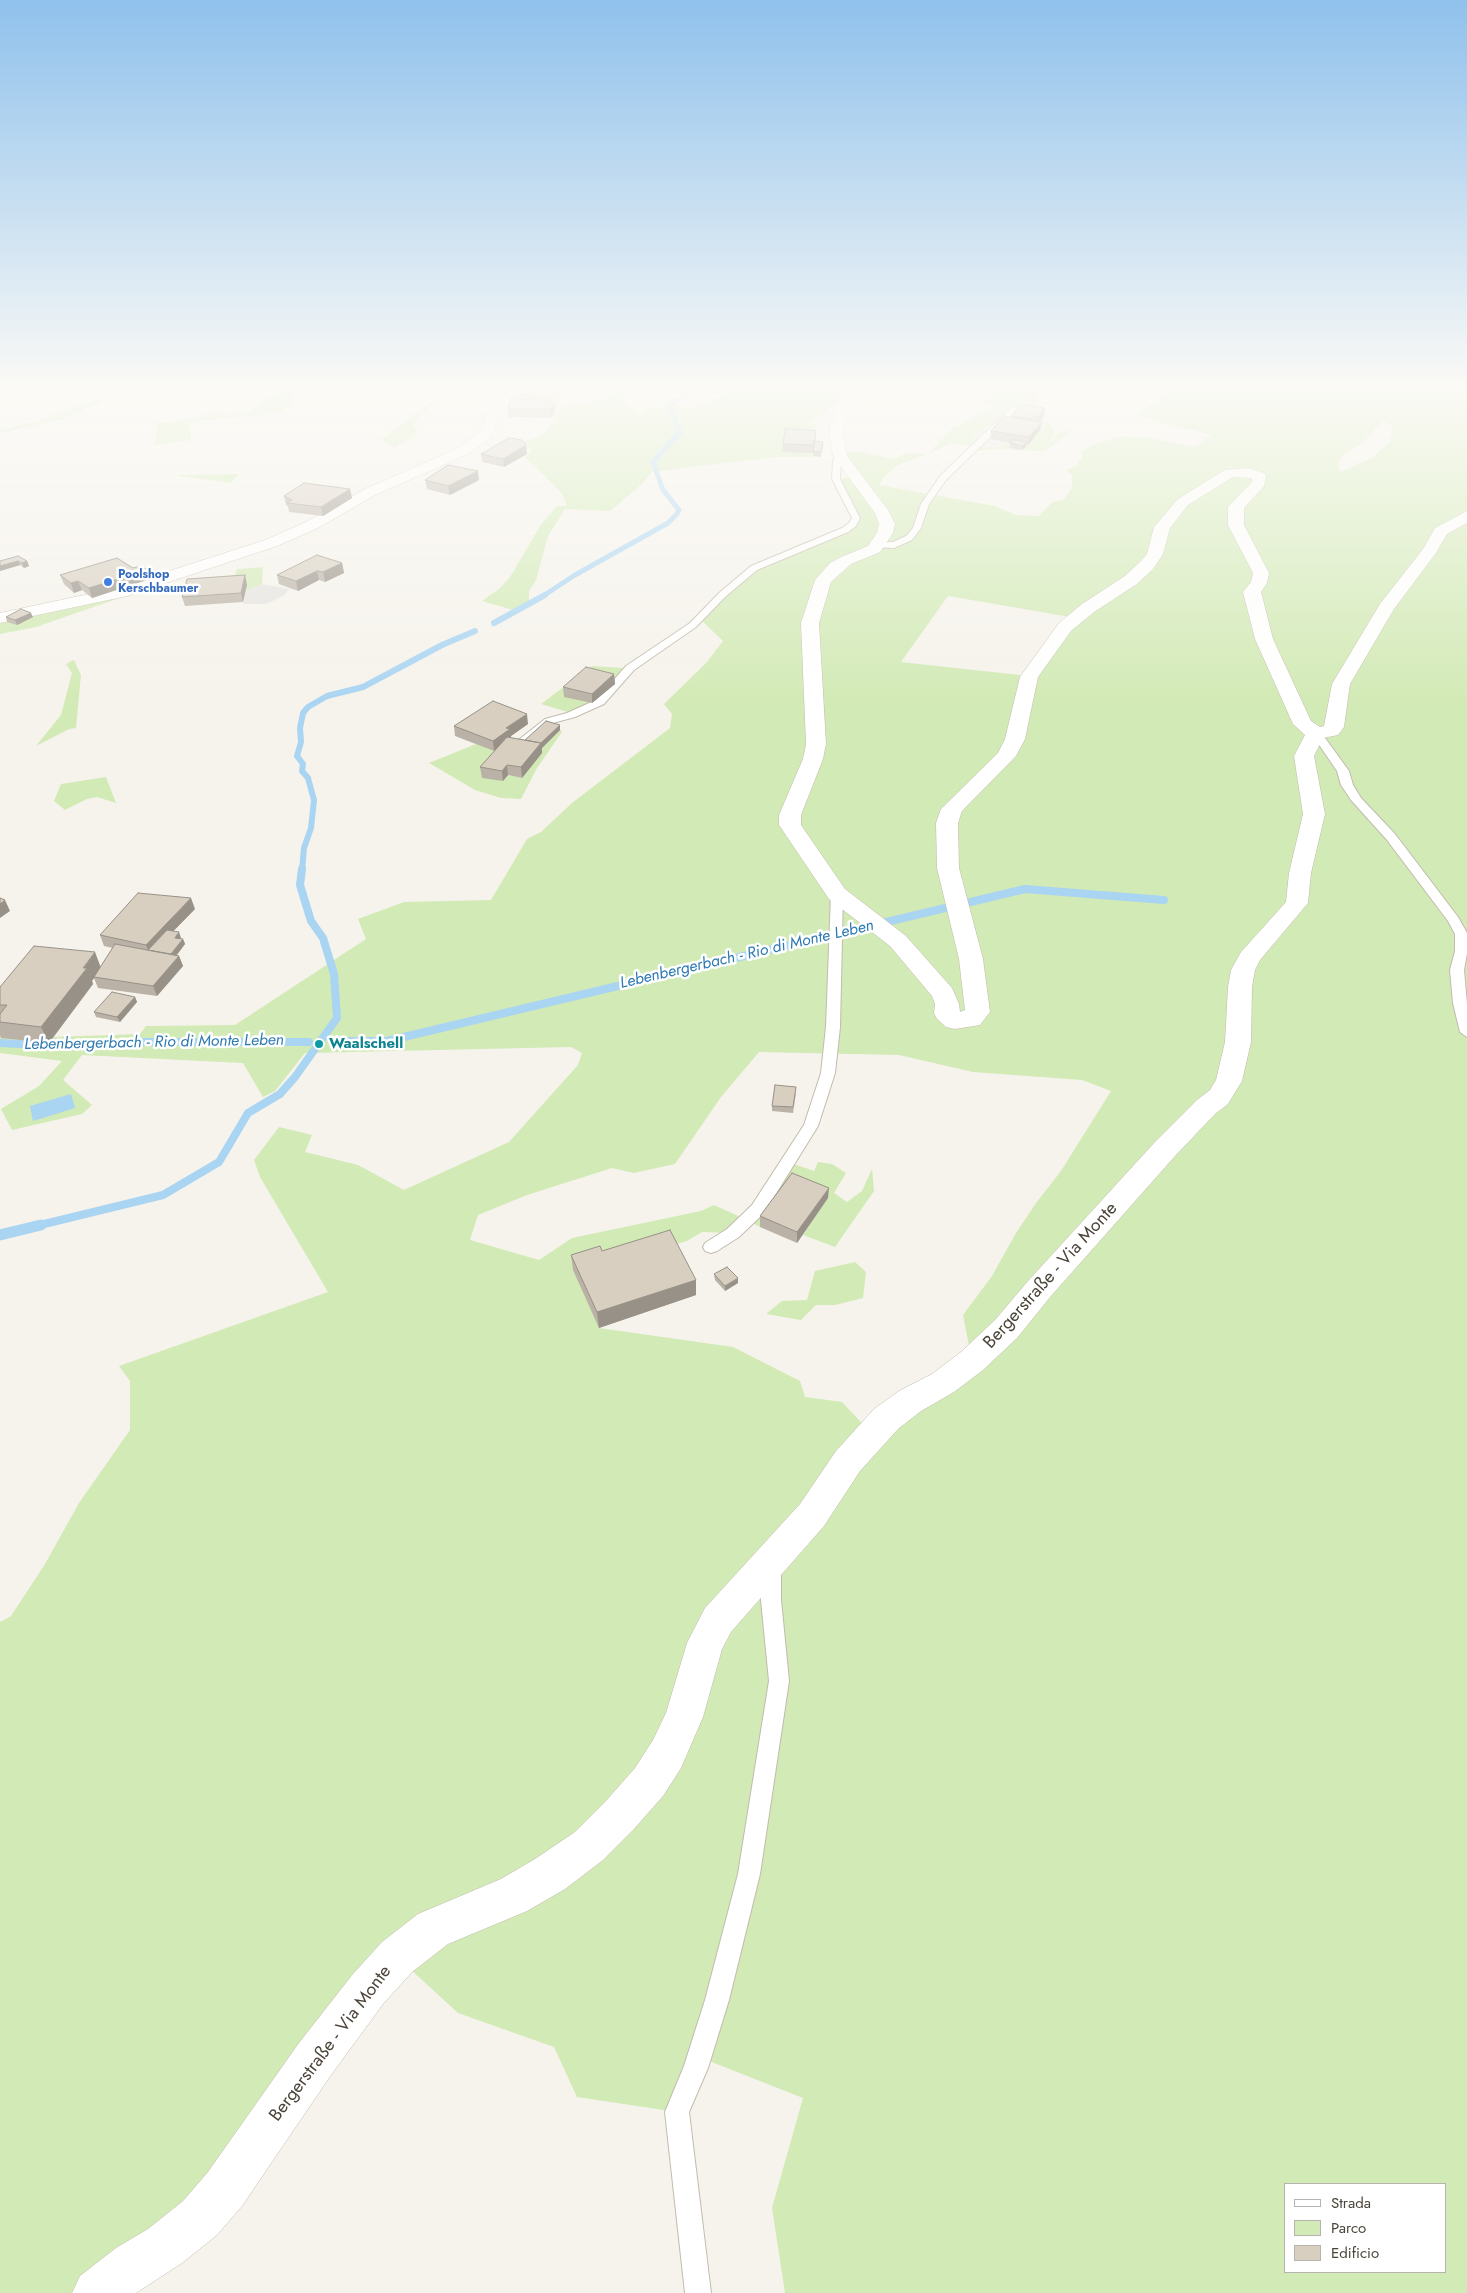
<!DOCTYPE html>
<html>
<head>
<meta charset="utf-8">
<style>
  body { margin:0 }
  #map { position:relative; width:1467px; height:2293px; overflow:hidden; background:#f6f3ec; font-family:Jost,sans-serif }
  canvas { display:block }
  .legend { position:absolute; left:1284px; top:2183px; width:162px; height:90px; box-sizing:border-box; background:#fff; border:1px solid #b7b4b0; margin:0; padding:6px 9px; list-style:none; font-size:15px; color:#4b4439 }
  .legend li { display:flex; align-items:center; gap:10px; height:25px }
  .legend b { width:25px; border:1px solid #b7b4b0 }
</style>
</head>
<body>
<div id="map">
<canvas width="1467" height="2293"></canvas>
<ul class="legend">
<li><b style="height:6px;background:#fff"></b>Strada</li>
<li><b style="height:14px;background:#d2eab5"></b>Parco</li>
<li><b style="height:14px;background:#d8cfc1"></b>Edificio</li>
</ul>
</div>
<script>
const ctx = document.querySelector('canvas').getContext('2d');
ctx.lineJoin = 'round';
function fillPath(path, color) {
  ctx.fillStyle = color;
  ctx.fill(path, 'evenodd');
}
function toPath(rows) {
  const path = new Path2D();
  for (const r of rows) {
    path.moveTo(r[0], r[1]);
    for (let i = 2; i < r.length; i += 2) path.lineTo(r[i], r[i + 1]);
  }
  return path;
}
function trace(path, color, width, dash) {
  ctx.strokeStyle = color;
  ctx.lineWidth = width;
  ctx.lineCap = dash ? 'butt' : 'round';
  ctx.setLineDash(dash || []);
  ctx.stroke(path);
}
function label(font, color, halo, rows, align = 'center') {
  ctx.font = font + ' Jost,sans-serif';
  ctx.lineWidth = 5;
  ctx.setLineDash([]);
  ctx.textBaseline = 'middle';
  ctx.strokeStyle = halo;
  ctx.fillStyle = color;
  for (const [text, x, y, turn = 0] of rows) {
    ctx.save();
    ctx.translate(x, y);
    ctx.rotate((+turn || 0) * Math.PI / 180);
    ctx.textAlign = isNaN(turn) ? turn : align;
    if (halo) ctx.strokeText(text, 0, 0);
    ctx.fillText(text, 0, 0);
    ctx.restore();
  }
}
fillPath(toPath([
  [284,385,315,387,292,391,293,404,280,413,190,422,191,440,155,445,157,422,174,422,175,419,201,418,212,412,227,416,249,412],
  [520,385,561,385,558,406,592,403,595,400,603,400,617,385,633,385,622,402,640,414,648,408,659,408,669,403,691,409,727,393,726,385,866,385,863,392,850,392,806,426,815,424,816,428,808,428,806,436,813,457,778,457,652,472,641,485,610,511,565,509,548,536,536,580,529,591,529,602,513,610,482,601,500,588,510,577,540,526,557,506,567,506,562,494,543,474,525,458,532,450,517,442,531,440,542,435,557,419,551,418,555,410,517,398],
  [1181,385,1467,385,1467,2293,785,2293,772,2208,803,2098,699,2057,677,2112,577,2097,554,2047,458,2013,397,1957,250,2152,97,2293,0,2293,0,1622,11,1616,45,1564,79,1503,130,1430,130,1381,119,1366,328,1292,260,1177,254,1160,279,1127,312,1135,305,1152,358,1165,404,1190,509,1142,578,1065,582,1053,571,1047,305,1053,275,1091,263,1097,243,1063,82,1055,63,1080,92,1105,82,1114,12,1130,1,1109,39,1086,62,1061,0,1053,0,1020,53,1037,140,1034,146,1026,235,1025,366,939,358,919,404,902,491,900,527,839,541,832,572,803,670,728,672,714,664,704,706,663,723,641,701,620,750,571,829,538,858,518,841,478,859,478,845,452,860,452,894,459,907,453,928,454,955,426,962,427,960,425,992,406,980,404,997,390,1017,393,1036,391,1038,405,1024,403,997,427,989,425,974,436,971,446,951,443,928,454,898,465,884,477,879,485,995,506,1015,515,1039,516,1052,502,1064,500,1072,488,1072,476,1066,470,1076,466,1083,455,1080,452,1094,444,1125,436,1154,439,1196,447,1211,435,1137,416,1161,397],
  [1383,420,1393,427,1390,442,1370,459,1340,472,1338,462,1345,453,1363,443],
  [948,596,1076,618,1029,676,901,662],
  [759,1052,899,1055,973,1072,1082,1080,1111,1091,1061,1171,1036,1203,1016,1233,992,1276,963,1315,972,1361,872,1434,842,1402,805,1397,800,1381,733,1347,599,1328,653,1251,687,1241,702,1232,733,1233,747,1220,760,1227,792,1184,828,1198,803,1235,835,1247,874,1191,872,1169,862,1191,847,1202,834,1193,846,1173,832,1164,818,1162,814,1171,788,1162,747,1220,714,1205,701,1211,572,1238,539,1260,470,1240,478,1215,527,1195,612,1168,634,1173,675,1164,721,1097],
  [1286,2184,1446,2184,1446,2272,1286,2272],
  [96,399,103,401,66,418,0,433,0,430,38,421],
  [430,403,433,403,414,423,417,432,413,438,399,444,395,448,381,440],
  [1047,422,1055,429,1054,435,1049,444,1060,432,1073,430,1045,451,993,449,971,452,984,447,1003,447,1007,442,1028,445,1040,430,1043,431],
  [239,474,231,483,174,475],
  [263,567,262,584,246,591,247,585,212,587,214,577,235,575,237,569],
  [163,583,36,627,0,634,0,618],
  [74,660,81,675,76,728,69,729,36,746,61,715,72,673,66,664],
  [592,666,626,668,603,697,571,713,541,704],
  [560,730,562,732,537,768,521,799,501,798,475,790,429,763,476,744,494,751,508,747,503,781,508,775,522,778,537,752],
  [106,777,116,803,97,797,87,799,65,810,54,801,61,784],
  [855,1262,866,1272,863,1298,835,1305,816,1305,801,1320,766,1314,782,1301,807,1300,815,1271]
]), '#d2eab5');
fillPath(toPath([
  [1024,403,1038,405,1047,418,1044,421,1047,422,1043,431,1031,429,1043,417,990,439,1007,442,1003,447,992,446,973,450,971,446,974,436,983,429,995,429,1014,405,1020,407],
  [262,584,289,589,285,595,266,604,243,604,246,591]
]), '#e5e3e0');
fillPath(toPath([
  [71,1094,75,1108,33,1121,30,1106]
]), '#a9d4f2');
trace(toPath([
  [543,596,575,575,668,523,677,514,679,510,663,490,653,462,680,432,668,405,703,385]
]), '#a9d4f2', 5);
trace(toPath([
  [494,623,545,595],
  [302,870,304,848,311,828,314,800,308,778,302,771,303,764,297,756,301,742,300,728,303,713,308,707,327,696,363,687,442,645,475,631]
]), '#a9d4f2', 6);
trace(toPath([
  [332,1041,387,1041,1025,889,1164,900],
  [0,1043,58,1046,145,1042,309,1042],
  [36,1226,163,1195,219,1162,248,1113,280,1094,295,1077,337,1018,334,974,323,938,311,921,300,885,302,869]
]), '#a9d4f2', 8);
trace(toPath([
  [0,1235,41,1225]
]), '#a9d4f2', 11);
const lane = toPath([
  [1029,405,1038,410,1038,414,1032,414,1027,409,1018,410,946,480,929,504,921,528,912,540,894,548,873,547,873,543,893,542,906,536,913,528,921,504,940,476,1013,406,1029,405],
  [837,454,844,456,841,461,840,479,860,518,856,526,848,532,757,570,725,597,696,627,634,670,604,704,575,717,553,723,524,746,516,746,516,742,545,719,567,713,596,700,626,666,690,623,719,593,751,566,842,528,849,523,852,518,832,479,833,461,837,454],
  [1316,730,1320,731,1349,771,1353,785,1361,798,1395,834,1458,917,1467,933,1467,953,1464,970,1467,1004,1467,1037,1460,1032,1453,1003,1450,970,1455,951,1455,934,1448,921,1387,840,1351,800,1341,785,1337,771,1311,733,1316,730],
  [837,890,843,894,840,1027,835,1073,818,1126,764,1213,739,1237,717,1251,711,1253,705,1251,703,1247,705,1243,727,1229,752,1205,804,1125,821,1073,826,1027,831,894,837,890],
  [771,1557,778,1560,781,1566,781,1600,789,1681,760,1874,729,2000,708,2068,689,2112,711,2293,685,2293,665,2112,684,2066,705,2000,738,1874,769,1681,761,1600,761,1566,764,1560,771,1557]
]);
const street = toPath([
  [513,385,526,385,499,419,491,437,480,446,466,455,375,495,318,528,277,546,127,596,0,623,0,613,117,588,265,540,306,522,365,489,456,449,470,440,481,431,487,415,513,385],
  [840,385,854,385,852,408,844,425,843,433,847,456,888,510,895,524,893,533,880,552,851,564,831,582,819,623,826,744,823,759,801,815,801,825,845,889,906,936,952,988,959,1004,960,1012,965,1010,959,959,937,868,936,823,941,809,998,753,1005,739,1020,677,1059,623,1082,604,1125,576,1142,560,1147,554,1154,527,1178,499,1225,470,1248,468,1264,473,1266,476,1264,486,1244,508,1244,525,1269,573,1267,583,1261,592,1273,639,1311,721,1320,727,1324,726,1332,684,1380,604,1423,549,1435,528,1467,511,1467,523,1447,534,1436,553,1394,609,1350,684,1344,727,1338,735,1323,738,1314,756,1325,814,1311,873,1308,903,1260,960,1255,970,1252,987,1251,1042,1242,1081,1228,1104,1215,1114,1175,1156,1051,1296,1017,1338,983,1370,954,1392,921,1411,898,1429,860,1471,824,1526,731,1632,722,1649,703,1717,681,1768,663,1796,633,1830,603,1860,565,1889,527,1911,448,1944,412,1972,383,2004,331,2075,242,2206,217,2235,182,2263,136,2293,72,2293,80,2276,116,2248,148,2229,183,2201,208,2172,299,2043,353,1974,382,1942,418,1914,501,1879,535,1859,575,1832,605,1802,635,1768,653,1740,666,1713,687,1643,705,1608,800,1504,836,1451,874,1409,899,1391,932,1374,961,1352,995,1320,1029,1280,1155,1142,1197,1100,1210,1090,1216,1080,1225,1042,1228,987,1231,970,1241,952,1286,902,1289,873,1303,814,1294,756,1305,735,1293,724,1255,639,1243,592,1251,582,1253,573,1228,525,1228,507,1252,482,1252,478,1233,477,1188,505,1170,528,1163,554,1154,568,1137,584,1094,612,1071,631,1038,677,1025,739,1016,756,962,811,958,823,959,868,983,959,990,1012,980,1025,955,1029,946,1027,937,1019,934,1013,935,1004,932,996,890,946,829,899,779,825,779,815,803,759,806,744,801,623,815,580,830,563,839,558,868,546,877,533,879,524,875,513,833,456,829,433,830,425,838,408,840,385]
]);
trace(lane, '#c2bbae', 2);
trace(street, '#c2bbae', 1);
fillPath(lane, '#fff');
fillPath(street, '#fff');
fillPath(toPath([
  [535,395,536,399,546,402,555,410,551,418,508,417,508,409,509,402],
  [1012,416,1044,416,1040,422,1040,430,1028,445,1026,445,1026,446,1022,450,1009,448,1011,443,990,439,991,431,1012,418],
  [816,439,815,441,823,442,821,457,813,456,813,453,782,452,783,444],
  [526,445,527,454,504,467,482,462,481,454],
  [425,480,479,480,450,495,427,489],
  [350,489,352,498,323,516,289,512,288,506,286,505,284,496],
  [0,561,27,561,29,566,24,568,20,565,0,571],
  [342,563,344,573,325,582,319,580,298,591,279,584,277,575],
  [133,568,150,579,92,598,82,590,74,593,64,584,60,575],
  [245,575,247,585,243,602,185,606,182,597],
  [6,617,33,617,17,625,7,622],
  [614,674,615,684,592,703,564,697,563,687],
  [528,724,511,736,511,738,525,740,560,725,560,730,542,748,542,753,522,778,508,775,503,781,482,778,480,767,496,750,494,751,455,736,454,726],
  [195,909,173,931,181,938,180,939,183,939,185,944,177,955,179,956,183,966,157,996,98,988,94,978,92,981,93,984,49,1043,1,1038,0,1035,0,987,101,966,113,948,104,946,100,935],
  [135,997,137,1002,120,1022,96,1017,94,1012],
  [796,1093,793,1113,772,1111,772,1106],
  [828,1198,797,1243,760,1227,760,1216],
  [602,1251,696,1280,696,1295,599,1328,573,1270,571,1255],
  [714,1274,738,1283,725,1291,715,1280]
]), '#bab2a6');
fillPath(toPath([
  [554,402,555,410,551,418,550,409],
  [1045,408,1044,416,1037,425,1038,417],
  [1042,422,1040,430,1028,445,1029,437],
  [1026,442,1026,446,1022,450,1023,446],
  [526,445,527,454,504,467,503,459],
  [478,471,479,480,450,495,448,486],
  [350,489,352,498,323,516,321,507],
  [18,561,20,565,0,571,0,566],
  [27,561,29,566,24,568,22,563],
  [342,563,344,573,325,582,323,572],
  [147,570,150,579,92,598,89,588],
  [317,571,319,580,298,591,296,581],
  [245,575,247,585,243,602,241,593],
  [78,581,82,590,74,593,71,583],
  [31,613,33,617,17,625,15,620],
  [614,674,615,684,592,703,592,694],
  [527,714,528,724,511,736,511,739,494,751,493,741,506,728],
  [560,725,560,730,542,748,542,753,522,778,521,767,537,747],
  [507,765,508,775,503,781,502,771],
  [191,898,195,909,153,952,148,950,146,945],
  [5,900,10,911,0,918,0,904],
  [179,932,181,938,177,943,175,938],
  [183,939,185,944,171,962,169,957],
  [95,952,101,968,92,981,93,984,49,1043,41,1027],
  [179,956,183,966,157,996,153,986],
  [135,997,137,1002,120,1022,117,1017],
  [829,1188,828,1198,797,1243,797,1232],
  [738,1278,738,1283,725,1291,725,1286],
  [696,1280,696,1295,599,1328,597,1312]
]), '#979187');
const building = toPath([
  [516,394,535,395,532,399,511,399,516,394],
  [511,399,546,399,546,402,554,402,550,409,508,409,511,399],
  [1020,404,1045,408,1038,417,1035,416,1033,419,1012,416,1020,404],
  [1004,416,1042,422,1029,437,991,431,1004,416],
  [785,429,816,430,814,445,783,444,785,429],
  [509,438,522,440,526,445,503,459,481,454,509,438],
  [1014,440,1026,442,1023,446,1010,443,1014,440],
  [814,441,823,442,821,452,813,452,814,441],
  [448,465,478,471,448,486,425,480,448,465],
  [304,483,350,489,321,507,287,503,292,500,284,496,304,483],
  [317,555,342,563,323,572,317,571,296,581,277,575,317,555],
  [18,556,27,561,22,563,18,561,0,566,0,561,18,556],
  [117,558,133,568,141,566,147,570,89,588,78,581,71,583,60,575,117,558],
  [245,575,241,593,182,597,187,579,245,575],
  [21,609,31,613,15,620,6,617,21,609],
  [586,667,614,674,592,694,563,687,586,667],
  [493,701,527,714,506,728,510,729,493,741,454,726,493,701],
  [546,721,560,725,541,743,525,740,546,721],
  [507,737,541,743,521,767,507,765,502,771,480,767,507,737],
  [138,893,191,898,146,945,100,935,138,893],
  [0,898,5,900,0,904,0,898],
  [167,930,179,932,175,938,183,939,171,954,148,950,167,930],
  [115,944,179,956,153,986,94,977,115,944],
  [34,946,95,952,83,968,87,968,41,1027,0,1022,0,1014,7,1005,0,1005,0,987,34,946],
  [112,992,135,997,117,1017,94,1012,112,992],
  [775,1085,796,1087,793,1107,772,1106,775,1085],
  [792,1173,829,1188,797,1232,760,1216,792,1173],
  [670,1230,696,1280,597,1312,571,1255,600,1246,602,1251,670,1230],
  [727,1267,738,1278,725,1286,714,1274,727,1267]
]);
fillPath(building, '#d8cfc1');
trace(building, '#979187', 1);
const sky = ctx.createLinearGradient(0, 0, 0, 706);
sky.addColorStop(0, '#8fc1ec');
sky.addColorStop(0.55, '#fbfaf6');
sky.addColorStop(1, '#fbfaf600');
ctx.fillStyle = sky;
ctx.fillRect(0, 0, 1467, 706);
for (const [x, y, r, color] of [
  [108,582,5,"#3f7fe0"],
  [319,1044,5,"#0f9aa8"]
]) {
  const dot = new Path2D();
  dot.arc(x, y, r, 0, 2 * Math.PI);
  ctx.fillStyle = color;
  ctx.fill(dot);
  trace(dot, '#fff', 2);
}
label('bold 12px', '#366cbe', '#fff', [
  ["Poolshop",118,575],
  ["Kerschbaumer",118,589]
], 'left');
label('bold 15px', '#0d838f', '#fff', [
  ["Waalschell",329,1044]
], 'left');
label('italic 16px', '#2e7ab2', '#fff', [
  ["Lebenbergerbach - Rio di Monte Leben",747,955,-13],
  ["Lebenbergerbach - Rio di Monte Leben",154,1043,-1]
]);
label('18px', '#4b4439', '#fff', [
  ["Bergerstraße - Via Monte",1051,1276,-48],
  ["Bergerstraße - Via Monte",331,2044,-53]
]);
</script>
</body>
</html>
